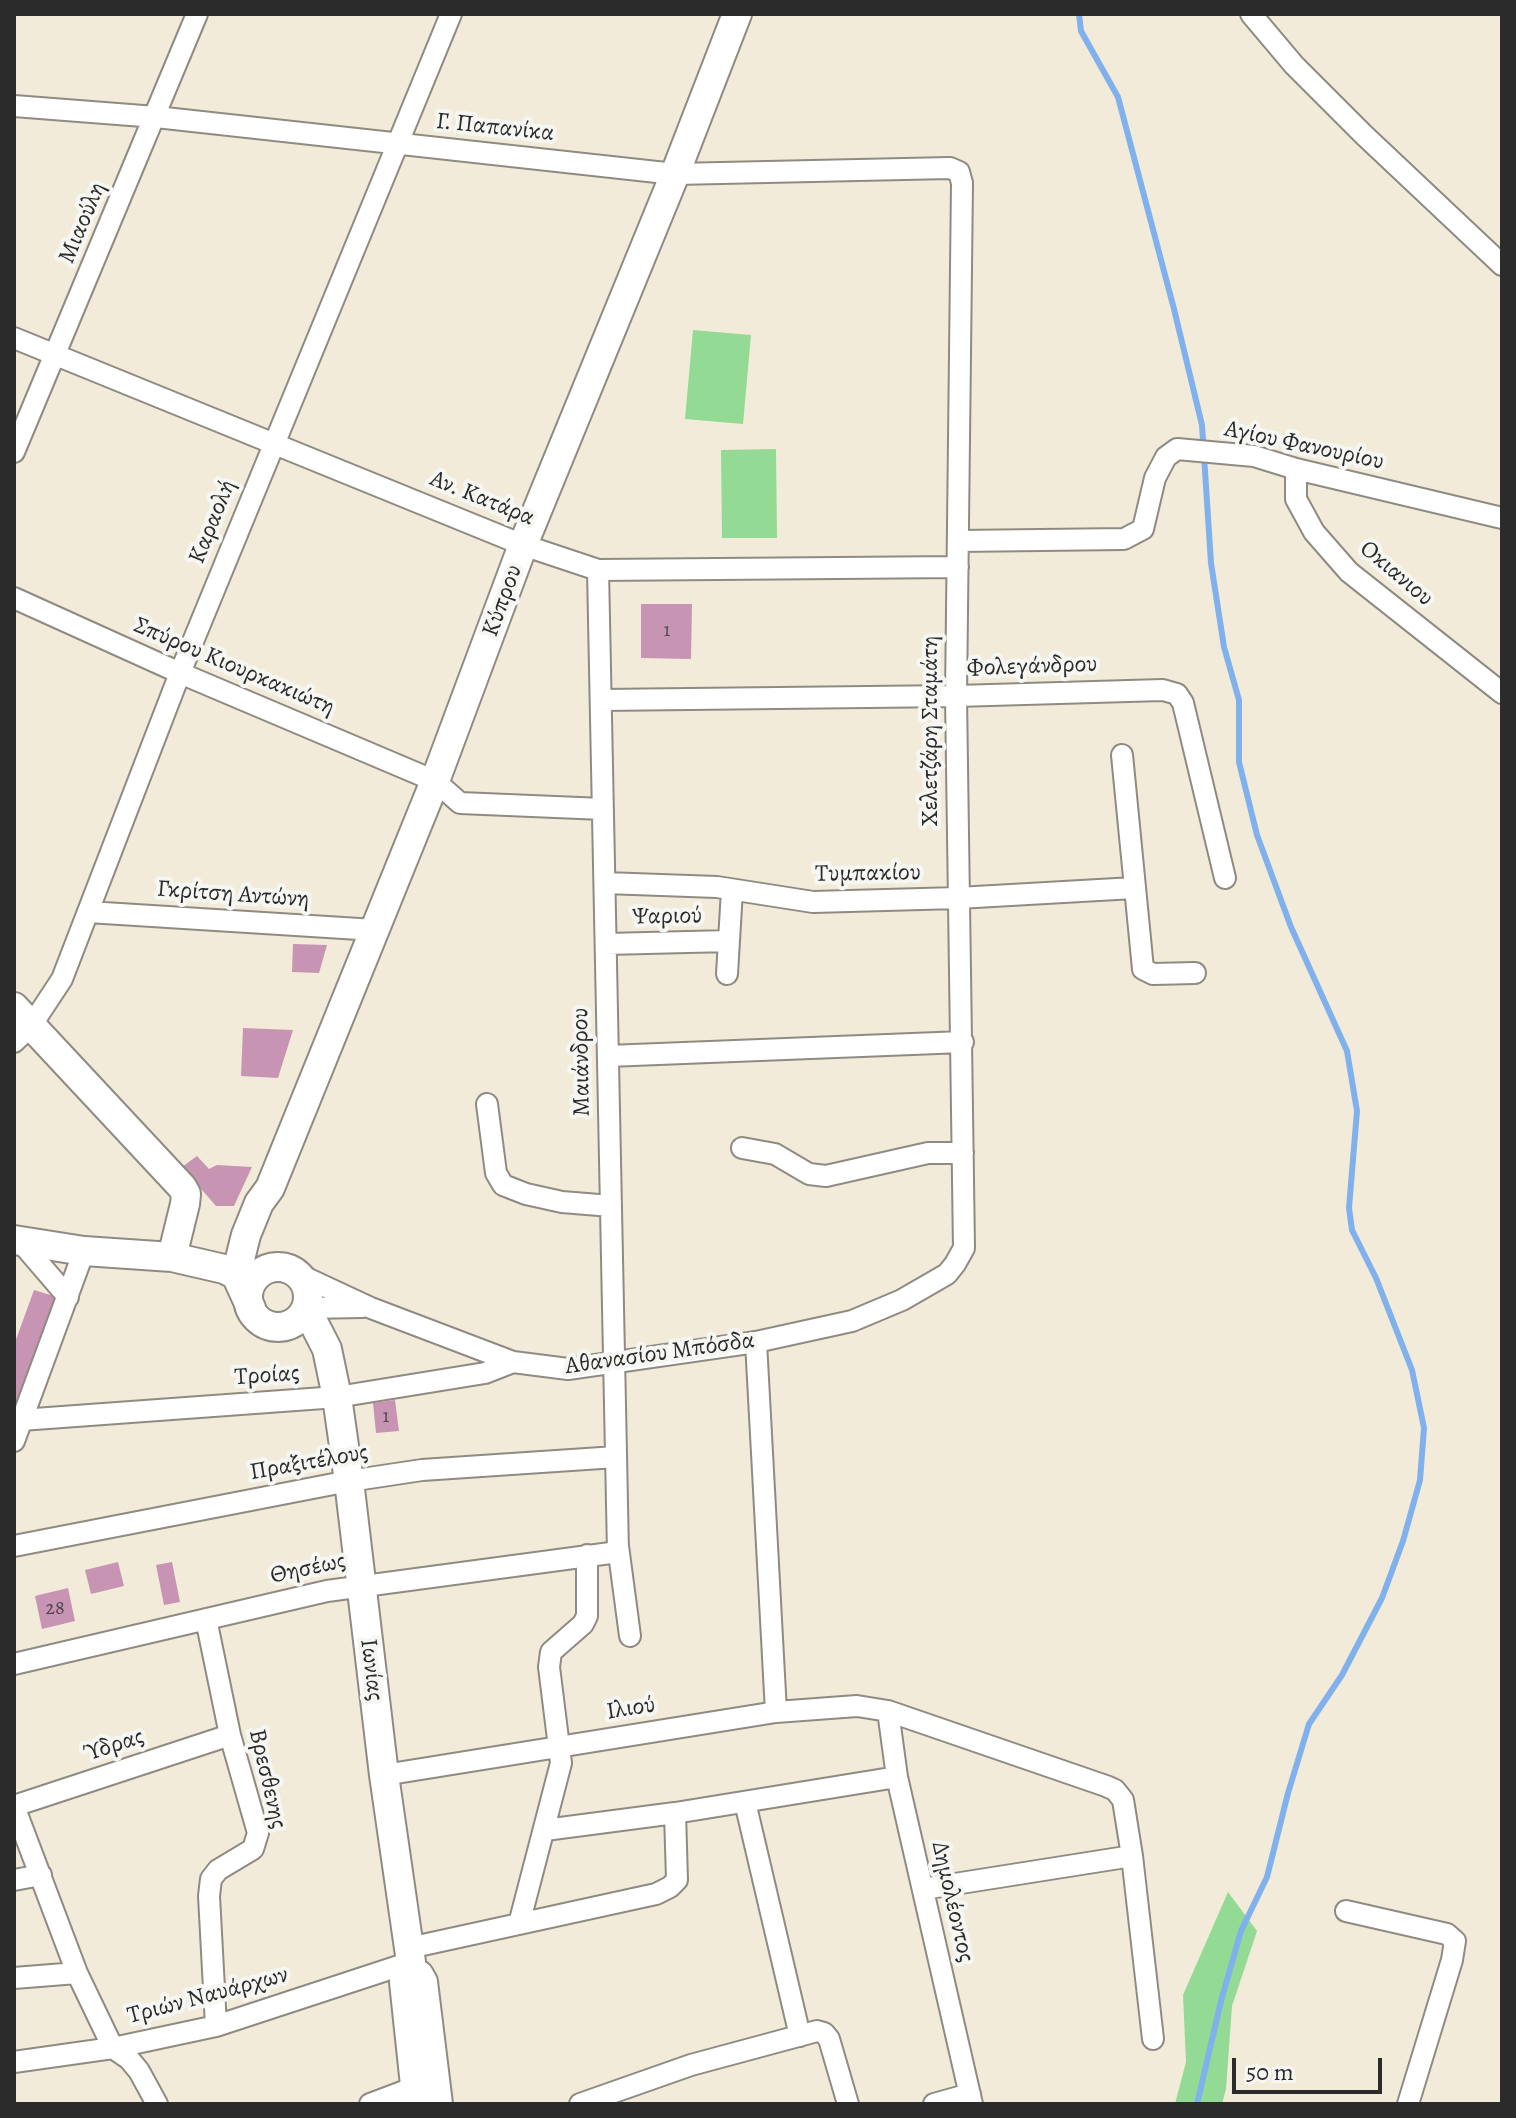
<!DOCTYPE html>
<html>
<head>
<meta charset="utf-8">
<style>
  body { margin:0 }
  #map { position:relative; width:1516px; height:2118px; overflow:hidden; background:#f3ebd9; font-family:Alegreya,serif }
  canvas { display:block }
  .frame { position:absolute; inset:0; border:16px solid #2b2b2b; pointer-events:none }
  .scale { position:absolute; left:1232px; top:2058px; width:150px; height:36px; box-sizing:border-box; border:4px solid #2b2b2b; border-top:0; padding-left:10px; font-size:24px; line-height:28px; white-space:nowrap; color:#2b2b2b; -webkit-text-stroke:6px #f6f6f2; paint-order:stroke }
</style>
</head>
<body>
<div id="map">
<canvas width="1516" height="2118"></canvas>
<div class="frame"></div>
<div class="scale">50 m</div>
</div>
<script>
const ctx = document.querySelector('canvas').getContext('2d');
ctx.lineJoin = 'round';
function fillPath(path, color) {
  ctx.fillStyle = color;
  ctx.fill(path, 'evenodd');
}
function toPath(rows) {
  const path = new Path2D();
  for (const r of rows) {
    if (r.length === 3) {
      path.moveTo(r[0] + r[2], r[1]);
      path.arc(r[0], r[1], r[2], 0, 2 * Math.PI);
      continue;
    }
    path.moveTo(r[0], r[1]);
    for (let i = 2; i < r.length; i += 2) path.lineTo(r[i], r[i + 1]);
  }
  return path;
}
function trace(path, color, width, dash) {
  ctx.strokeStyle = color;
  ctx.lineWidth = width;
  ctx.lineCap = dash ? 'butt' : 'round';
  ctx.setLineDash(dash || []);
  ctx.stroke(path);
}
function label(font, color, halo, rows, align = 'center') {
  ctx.font = font + ' Alegreya,serif';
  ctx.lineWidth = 8;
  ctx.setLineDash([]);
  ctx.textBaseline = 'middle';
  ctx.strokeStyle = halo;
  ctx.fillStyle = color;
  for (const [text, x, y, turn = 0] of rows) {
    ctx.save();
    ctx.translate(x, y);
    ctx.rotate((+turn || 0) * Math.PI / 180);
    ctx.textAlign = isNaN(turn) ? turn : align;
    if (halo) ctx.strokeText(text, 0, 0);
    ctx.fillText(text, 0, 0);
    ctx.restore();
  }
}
fillPath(toPath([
  [693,330,751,335,743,424,685,419],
  [776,449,777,538,722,538,721,450],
  [1228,1892,1257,1931,1232,2006,1226,2089,1222,2104,1175,2104,1186,2062,1183,1995]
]), '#93da94');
trace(toPath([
  [1079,14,1081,31,1118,97,1174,309,1202,425,1211,563,1224,647,1239,700,1239,762,1257,835,1291,927,1347,1051,1357,1111,1349,1208,1352,1230,1376,1278,1412,1370,1424,1428,1420,1480,1403,1541,1382,1598,1342,1675,1309,1724,1288,1793,1267,1877,1241,1931,1221,2001,1197,2104]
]), '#80b1ec', 6);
fillPath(toPath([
  [641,604,692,604,691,659,641,658],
  [293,944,327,945,319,973,292,972],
  [243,1028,293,1030,278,1078,241,1076],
  [197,1156,209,1169,217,1165,252,1167,234,1206,216,1206,182,1167],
  [34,1290,57,1297,14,1417,14,1345],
  [395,1400,399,1431,376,1433,373,1403],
  [118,1562,124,1586,91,1594,85,1570],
  [172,1562,180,1602,164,1605,156,1565],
  [68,1588,75,1621,42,1629,35,1596]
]), '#c794b3');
const street = toPath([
  [1251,14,1294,65,1364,135,1502,265],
  [14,106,156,117,675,174,950,168,959,172,962,183,956,696,964,1248,955,1264,947,1274,902,1300,852,1321,756,1342,568,1369,513,1362,371,1308,296,1273],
  [14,338,523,545,598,570,958,567],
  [14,452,197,14],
  [1296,469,1296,499,1314,532,1349,572,1502,693],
  [958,541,1124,539,1143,529,1155,478,1166,457,1177,449,1254,456,1296,469,1502,518],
  [14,598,180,673,435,781,460,803,603,809],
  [601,700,956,696,1163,690,1177,694,1183,703,1225,878],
  [1122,755,1143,969,1153,974,1195,973],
  [605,883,717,887,813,902,958,898,1134,888],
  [88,912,375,930],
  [606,944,729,941],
  [727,974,732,890],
  [14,1042,31,1026,62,979,180,673,451,14],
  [608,1056,963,1042],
  [487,1104,496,1173,503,1185,526,1194,562,1202,611,1206],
  [742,1148,775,1154,809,1174,826,1176,928,1153,963,1153],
  [19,1240,68,1297],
  [306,1308,363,1307],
  [756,1342,776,1712],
  [21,1420,337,1397,485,1373,513,1362],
  [14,1441,84,1251],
  [14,1546,349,1481,422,1470,616,1457],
  [618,1546,630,1636],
  [206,1619,230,1735,258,1833,253,1849,218,1870,211,1879,209,1896,216,2026],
  [14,1664,327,1591,618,1552,598,570],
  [888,1711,897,1777,972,2104],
  [384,1775,776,1712,857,1706,888,1711,1106,1786,1115,1790,1123,1800,1132,1856,1153,2039],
  [745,1802,800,2036],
  [14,1806,77,1973,113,2048,129,2059,139,2071,157,2104],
  [14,1806,230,1735],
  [545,1830,675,1813,897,1777],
  [14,1880,41,1875],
  [923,1889,1132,1856],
  [1346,1911,1447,1934,1455,1941,1452,1960,1408,2104],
  [519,1924,561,1763,549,1667,551,1652,583,1624,587,1616,587,1555],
  [409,1948,656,1894,670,1887,677,1880,675,1813],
  [14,1978,77,1973],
  [14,2062,113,2048,216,2026,411,1962],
  [370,2104,415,2087],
  [580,2104,691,2065,817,2031,824,2033,829,2039,848,2104],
  [934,2104,970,2094]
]);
const secondary = toPath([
  [14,1007,182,1187,186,1194,185,1204,172,1257],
  [14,1240,84,1251,172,1257,224,1269,236,1275],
  [278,1297,30],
  [251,1308,236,1275,246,1235,259,1203,270,1188,435,781,523,545,675,174,737,14],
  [306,1308,327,1349,337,1397,349,1481,384,1775,411,1962,404,1982,417,2104],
  [419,1975,423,1982,438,2104]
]);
trace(street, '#8f8b82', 24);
trace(secondary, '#8f8b82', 32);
trace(street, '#fff', 20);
trace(secondary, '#fff', 28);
label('20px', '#52454d', null, [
  ["1",667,631],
  ["1",386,1417],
  ["28",55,1609]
]);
label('24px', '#2b2b2b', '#f6f6f2', [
  ["Γ. Παπανίκα",495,128,6],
  ["Μιαούλη",83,223,-67],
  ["Αγίου Φανουρίου",1304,446,12],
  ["Αν. Κατάρα",482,499,22],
  ["Καραολή",213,522,-68],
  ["Οκιανιου",1396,574,40],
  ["Κύπρου",503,601,-70],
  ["Σπύρου Κιουρκακιώτη",234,667,23],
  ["Φολεγάνδρου",1032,667,-2],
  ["Χελετζάρη Σταμάτη",931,731,-90],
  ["Τυμπακίου",868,874,-1],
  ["Γκρίτση Αντώνη",233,895,4],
  ["Ψαριού",667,917,-1],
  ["Μαιάνδρου",582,1062,-91],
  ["Αθανασίου Μπόσδα",660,1354,-8],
  ["Τροίας",267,1376,-4],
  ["Πραξιτέλους",309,1463,-10],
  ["Θησέως",308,1569,-12],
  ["Ιωνίας",371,1670,83],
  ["Ιλιού",631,1709,-9],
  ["Ύδρας",114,1746,-18],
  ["Βρεσθενης",267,1779,77],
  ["Δημολέοντος",952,1902,77],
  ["Τριών Ναυάρχων",208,1996,-15]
]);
</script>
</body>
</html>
